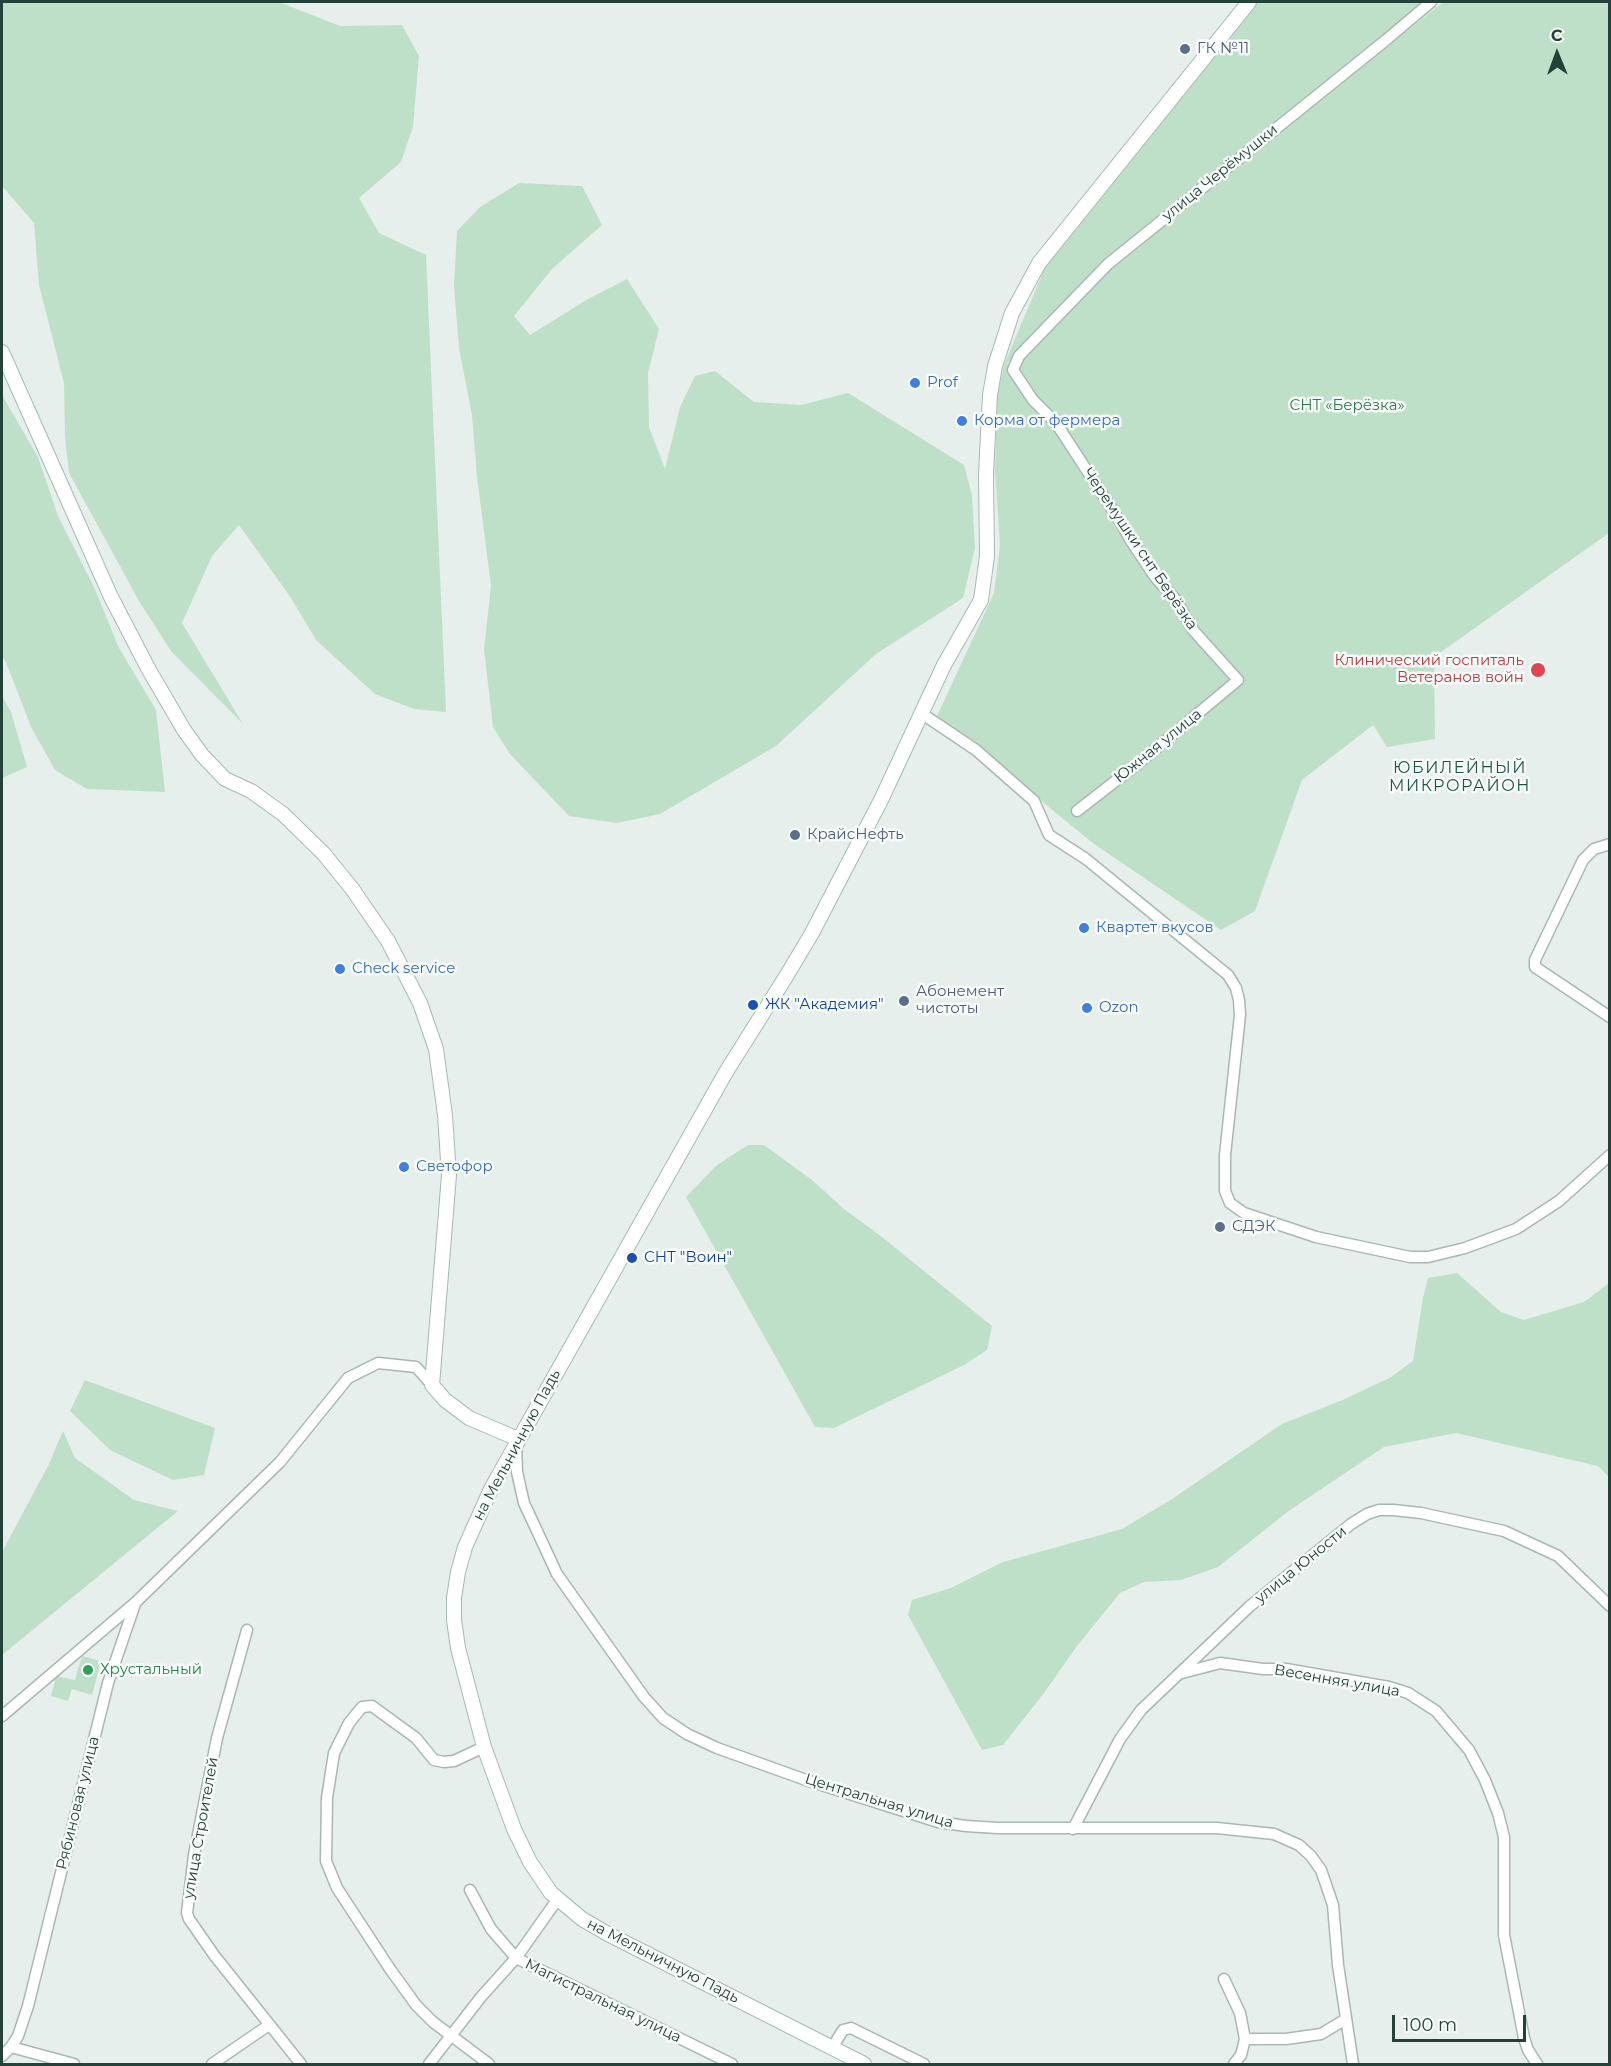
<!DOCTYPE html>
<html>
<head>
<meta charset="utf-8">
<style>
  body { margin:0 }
  #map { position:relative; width:1611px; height:2066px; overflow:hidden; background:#e6efeb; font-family:Montserrat,sans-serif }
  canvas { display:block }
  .frame { position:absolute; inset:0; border:3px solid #24423a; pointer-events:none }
  .north { position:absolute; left:1527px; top:24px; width:60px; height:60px; -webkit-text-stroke:4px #f7fbf9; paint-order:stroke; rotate:359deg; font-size:16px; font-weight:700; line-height:24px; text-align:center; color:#24423a }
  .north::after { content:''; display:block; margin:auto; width:21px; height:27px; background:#24423a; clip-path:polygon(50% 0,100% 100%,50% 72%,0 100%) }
  .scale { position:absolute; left:1392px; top:2015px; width:134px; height:27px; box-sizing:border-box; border:3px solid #24423a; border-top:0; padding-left:8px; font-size:18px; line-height:21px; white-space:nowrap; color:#24423a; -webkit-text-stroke:4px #f7fbf9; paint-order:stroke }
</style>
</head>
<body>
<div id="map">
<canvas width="1611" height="2066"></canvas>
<div class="frame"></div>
<div class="north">С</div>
<div class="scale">100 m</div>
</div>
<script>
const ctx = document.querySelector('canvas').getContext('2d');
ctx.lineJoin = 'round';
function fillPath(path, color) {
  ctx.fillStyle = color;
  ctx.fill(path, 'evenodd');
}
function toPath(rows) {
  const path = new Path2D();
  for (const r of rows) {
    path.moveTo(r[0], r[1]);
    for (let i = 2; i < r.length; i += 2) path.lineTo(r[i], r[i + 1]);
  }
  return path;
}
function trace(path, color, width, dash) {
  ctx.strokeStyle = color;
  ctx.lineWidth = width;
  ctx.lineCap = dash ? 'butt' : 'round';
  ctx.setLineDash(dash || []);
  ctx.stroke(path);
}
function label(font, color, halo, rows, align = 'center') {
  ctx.font = font + ' Montserrat,sans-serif';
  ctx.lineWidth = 5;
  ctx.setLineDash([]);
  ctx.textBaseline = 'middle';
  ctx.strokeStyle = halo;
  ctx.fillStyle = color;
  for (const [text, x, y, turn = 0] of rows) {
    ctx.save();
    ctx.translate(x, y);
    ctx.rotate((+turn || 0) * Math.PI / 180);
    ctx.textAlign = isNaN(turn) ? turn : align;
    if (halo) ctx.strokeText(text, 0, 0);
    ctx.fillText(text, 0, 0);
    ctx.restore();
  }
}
fillPath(toPath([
  [2,2,279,2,340,26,402,25,419,56,413,127,401,162,359,198,379,233,426,255,446,712,414,709,375,694,316,640,291,598,239,525,212,556,182,623,243,724,171,651,139,601,69,473,65,437,64,383,39,285,34,223,2,186],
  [1257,2,1426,2,1106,258,1016,356,1006,364,1024,359,1110,269,1443,2,1609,2,1609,533,1434,657,1435,739,1387,747,1373,725,1302,780,1255,911,1221,930,1094,844,937,716,994,593,1000,545,995,469,997,397,1004,365,1046,265],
  [519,183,582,186,602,225,552,269,514,316,530,335,588,299,627,279,659,329,648,373,649,427,665,469,680,407,695,376,715,371,754,402,801,405,848,393,964,465,972,495,975,548,963,598,876,654,776,746,660,814,617,823,569,816,510,754,493,727,484,649,491,586,477,477,472,415,459,348,454,286,457,231,480,207],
  [2,395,38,457,58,516,95,589,119,648,156,710,165,792,87,789,55,770,31,727,6,662,2,656],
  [2,696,11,712,27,767,2,778],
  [748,1145,764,1145,812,1180,844,1209,882,1237,992,1326,987,1350,964,1365,834,1428,815,1427,686,1197,717,1165],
  [1457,1273,1501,1312,1524,1320,1584,1302,1609,1283,1609,1477,1598,1466,1456,1433,1384,1447,1290,1510,1218,1567,1181,1580,1144,1582,1120,1593,1077,1646,1044,1693,1003,1745,982,1750,908,1615,912,1600,951,1588,1003,1562,1122,1529,1172,1499,1282,1424,1345,1399,1391,1377,1413,1361,1423,1298,1428,1278],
  [85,1380,215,1428,204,1475,173,1480,110,1450,70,1411],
  [63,1431,75,1458,134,1500,178,1511,2,1655,2,1552,48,1466],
  [82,1656,101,1661,92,1695,72,1689,68,1701,51,1696,56,1676,75,1680]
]), '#bfe0c8');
const street = toPath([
  [921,713,976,750,1034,801,1049,835,1086,859,1228,975,1236,988,1239,1000,1240,1015,1225,1155,1225,1191,1230,1203,1244,1213,1316,1237,1410,1257,1428,1257,1465,1248,1516,1229,1559,1201,1610,1155],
  [1077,811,1140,762,1238,680,1193,630,1176,600,1155,577,1131,541,1121,523,1056,423,1033,400,1013,370,1019,356,1108,264,1386,40,1431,2],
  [1610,844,1594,849,1583,860,1535,960,1535,967,1610,1017],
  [516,1443,517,1472,524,1503,557,1574,644,1697,663,1718,687,1734,717,1748,806,1780,938,1822,966,1826,998,1828,1217,1828,1274,1834,1299,1845,1311,1856,1321,1870,1333,1905,1338,1965,1353,2064],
  [247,1630,217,1738,194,1855,187,1913,189,1919,214,1955,301,2064],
  [1182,1673,1220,1663,1263,1669,1286,1669,1389,1687,1408,1693,1436,1711,1469,1750,1485,1780,1498,1813,1504,1837,1504,1935,1524,2038,1528,2050,1537,2064],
  [2,1716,136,1602,280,1462,348,1378,378,1363,416,1367,432,1385],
  [484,1747,454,1761,444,1762,434,1760,416,1738,372,1706,362,1707,349,1723,334,1753,327,1798,326,1861,337,1888,390,1969,416,2005,433,2022,489,2064],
  [1073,1829,1120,1739,1141,1710,1250,1606,1351,1524,1367,1514,1379,1510,1393,1510,1421,1513,1504,1531,1558,1556,1610,1606],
  [470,1890,491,1929,516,1958,732,2064],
  [1224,1979,1240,2013,1245,2039,1241,2055,1234,2064],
  [1245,2039,1286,2039,1321,2034,1346,2019],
  [11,2047,74,2064],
  [832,2048,843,2030,851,2028,924,2064],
  [2,2056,11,2047,18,2036,28,2006,108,1683,135,1604],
  [212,2064,269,2025],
  [429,2064,481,1997,516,1958,557,1900]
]);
const secondary = toPath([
  [2,352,111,597,149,670,184,730,202,755,225,779,251,791,283,814,324,854,353,890,388,941,420,1003,436,1049,445,1115,449,1175,432,1385,445,1400,469,1418,518,1439],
  [864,2064,608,1934,582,1919,551,1893,530,1862,514,1829,484,1747,458,1648,454,1620,454,1598,458,1572,465,1547,491,1489,726,1072,787,975,812,933,881,800,944,665,981,600,987,556,986,473,990,395,995,366,1012,313,1039,263,1249,2]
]);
trace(street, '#a8b8b2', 13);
trace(secondary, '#a4bbb3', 16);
trace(street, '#fff', 10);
trace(secondary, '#fff', 14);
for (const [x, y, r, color] of [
  [1185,49,6,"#5c6f8a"],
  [915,383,6,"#3f7fe0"],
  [962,421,6,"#3f7fe0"],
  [1538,670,8,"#e0444e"],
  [795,835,6,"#5c6f8a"],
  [1084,928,6,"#3f7fe0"],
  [340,969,6,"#3f7fe0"],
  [904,1001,6,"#5c6f8a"],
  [753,1005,6,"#1a4fb4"],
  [1087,1008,6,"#3f7fe0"],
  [404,1167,6,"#3f7fe0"],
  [1220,1227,6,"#5c6f8a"],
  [632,1258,6,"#1a4fb4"],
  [88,1670,6,"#2e9e5b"]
]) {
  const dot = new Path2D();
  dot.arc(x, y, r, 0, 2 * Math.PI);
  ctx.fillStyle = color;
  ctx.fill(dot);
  trace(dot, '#f7fbf9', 2);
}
label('15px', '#4e5e75', '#f7fbf9', [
  ["ГК №11",1197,49],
  ["КрайсНефть",807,835],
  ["Абонемент",916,992],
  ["чистоты",916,1009],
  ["СДЭК",1232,1227]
], 'left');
label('15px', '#24423a', '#f7fbf9', [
  ["улица Черёмушки",1220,173,-39],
  ["Черемушки снт Берёзка",1140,549,56],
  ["Южная улица",1158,746,-39],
  ["на Мельничную Падь",517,1445,-62],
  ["улица Юности",1301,1565,-39],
  ["Весенняя улица",1337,1681,10],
  ["Центральная улица",879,1801,17],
  ["Рябиновая улица",78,1803,-76],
  ["улица Строителей",201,1828,-80],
  ["на Мельничную Падь",663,1961,27],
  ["Магистральная улица",603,2001,26]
]);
label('15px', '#366cbe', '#f7fbf9', [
  ["Prof",927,383],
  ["Корма от фермера",974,421],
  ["Квартет вкусов",1096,928],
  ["Check service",352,969],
  ["Ozon",1099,1008],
  ["Светофор",416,1167]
], 'left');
label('15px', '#2d7a4b', '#f7fbf9', [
  ["СНТ «Берёзка»",1347,406]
]);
label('15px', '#be3a42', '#f7fbf9', [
  ["Клинический госпиталь",1524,661],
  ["Ветеранов войн",1524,678]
], 'right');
label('15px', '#164399', '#f7fbf9', [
  ["ЖК \"Академия\"",765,1005],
  ["СНТ \"Воин\"",644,1258]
], 'left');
label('15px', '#27864d', '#f7fbf9', [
  ["Хрустальный",100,1670]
], 'left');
ctx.letterSpacing = '1.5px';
label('16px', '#1f5548', '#f7fbf9', [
  ["ЮБИЛЕЙНЫЙ",1460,768],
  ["МИКРОРАЙОН",1460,786]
]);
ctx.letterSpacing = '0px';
</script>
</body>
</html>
